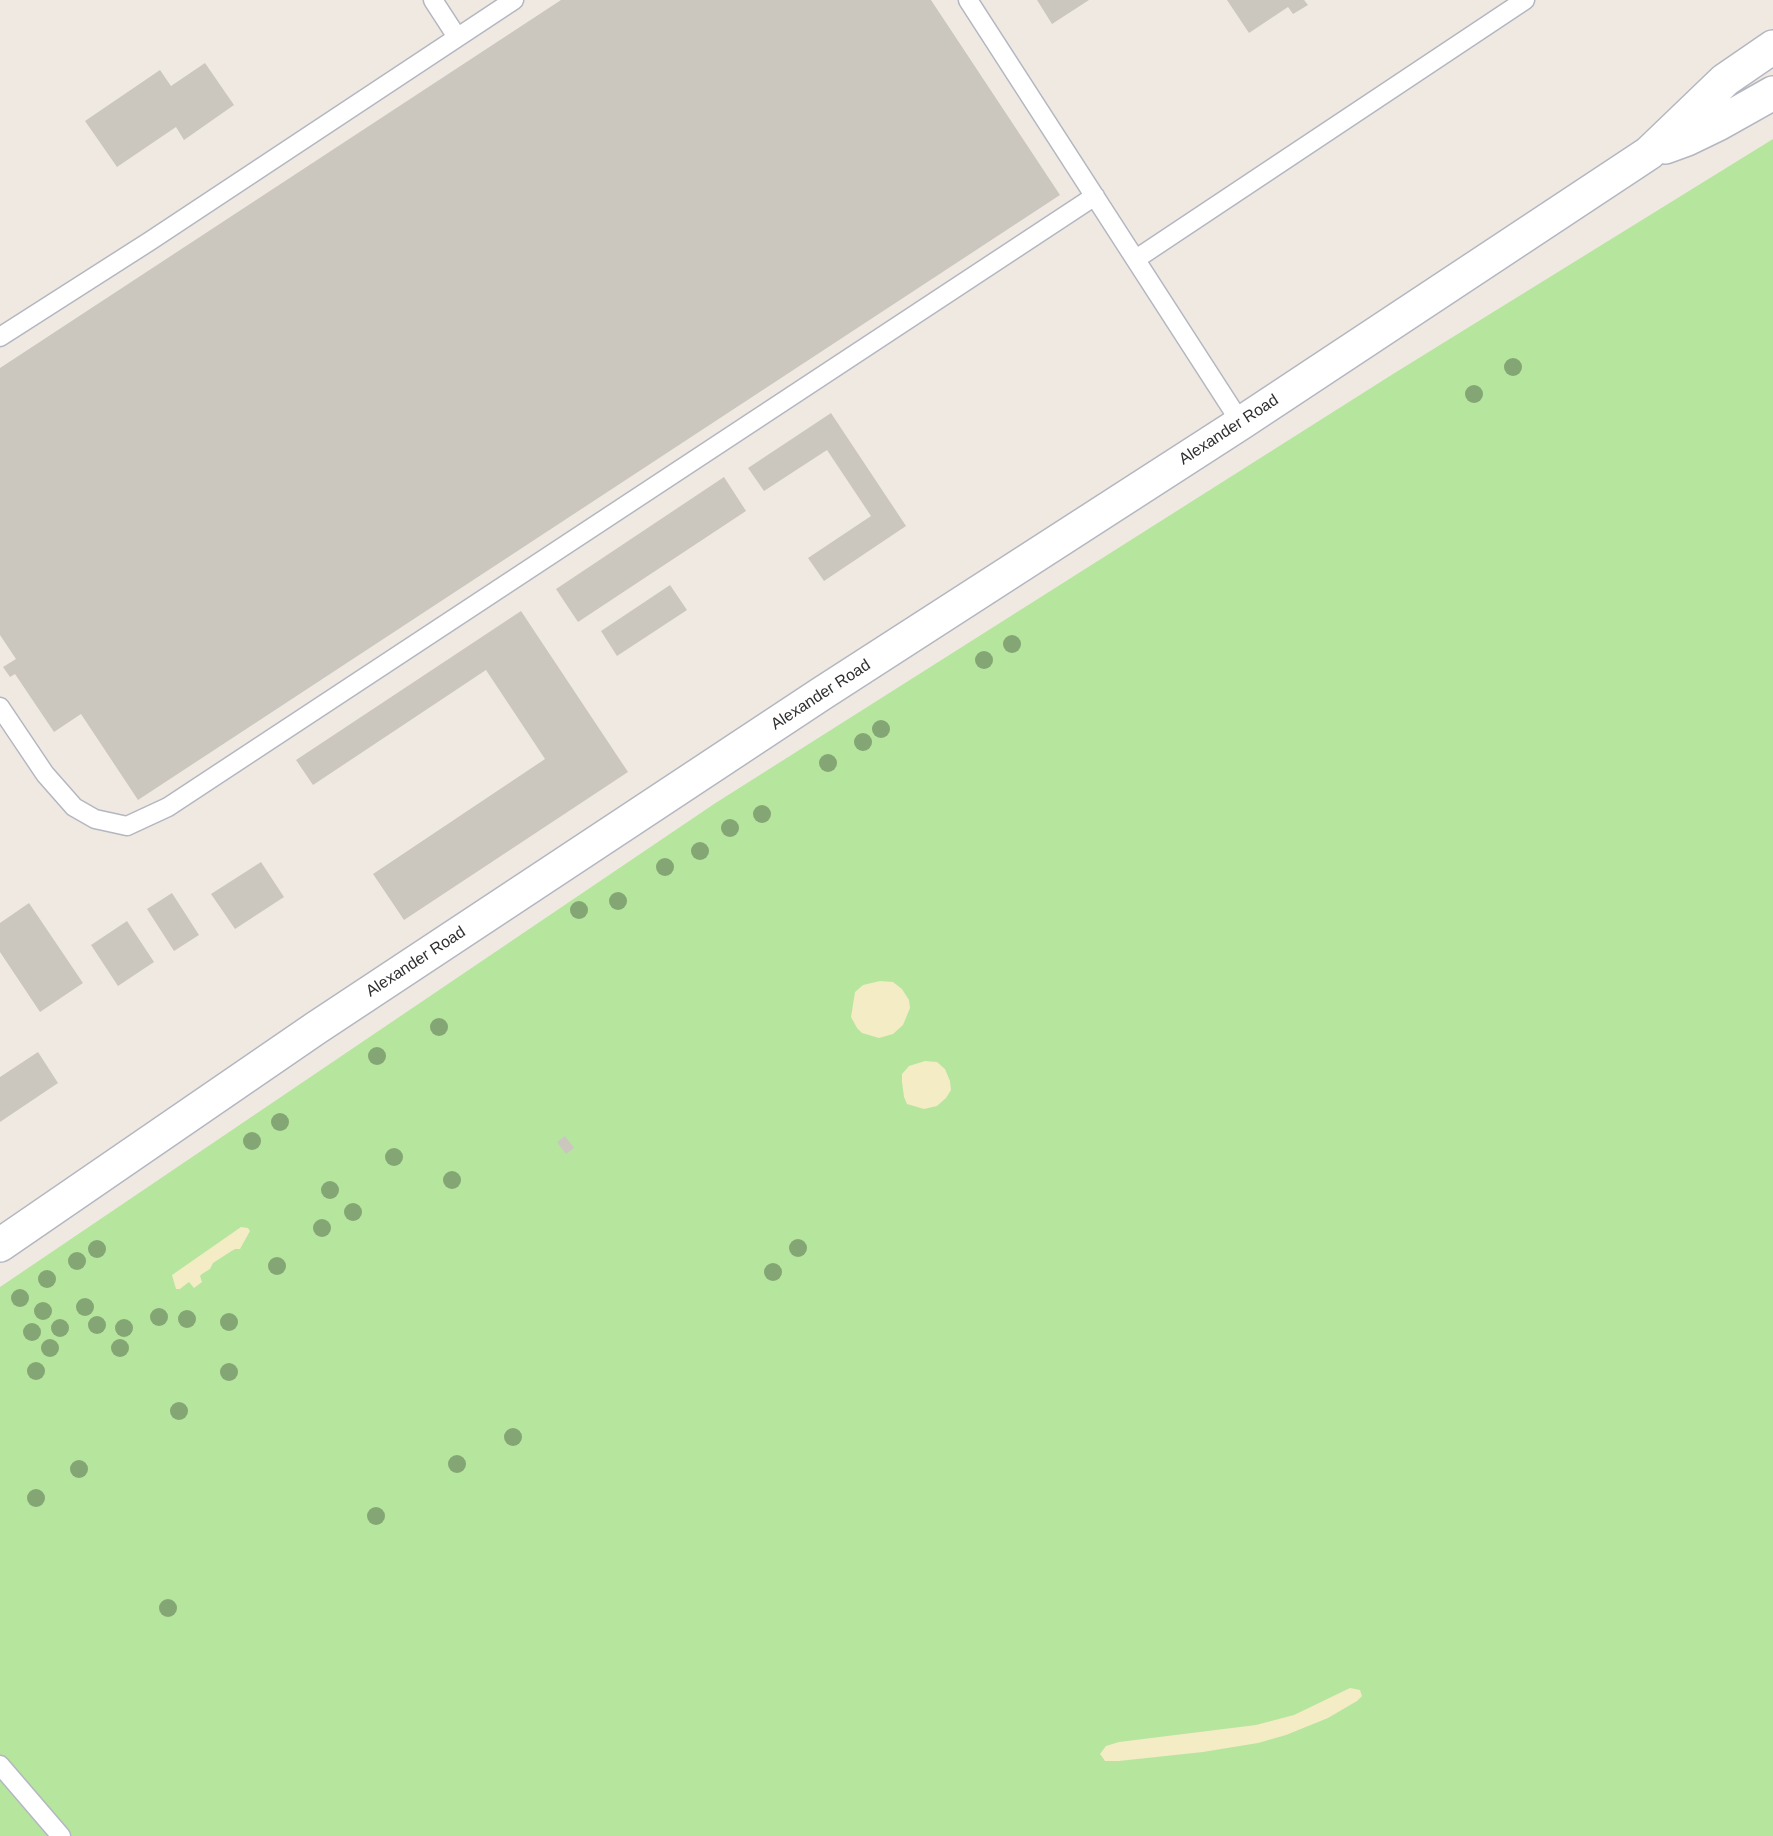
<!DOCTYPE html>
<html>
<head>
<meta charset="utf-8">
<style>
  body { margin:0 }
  canvas { display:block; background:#efe9e1 }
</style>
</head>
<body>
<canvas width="1773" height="1836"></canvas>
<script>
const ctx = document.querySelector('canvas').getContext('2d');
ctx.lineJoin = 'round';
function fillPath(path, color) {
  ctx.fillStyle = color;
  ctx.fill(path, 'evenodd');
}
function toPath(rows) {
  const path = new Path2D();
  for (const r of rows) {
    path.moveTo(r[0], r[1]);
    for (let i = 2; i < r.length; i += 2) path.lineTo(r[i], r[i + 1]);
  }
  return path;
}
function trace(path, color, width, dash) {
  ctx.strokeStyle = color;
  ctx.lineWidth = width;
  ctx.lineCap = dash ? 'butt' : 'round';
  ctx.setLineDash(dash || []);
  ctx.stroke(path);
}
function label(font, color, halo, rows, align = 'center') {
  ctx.font = font + ' Arial,sans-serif';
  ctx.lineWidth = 4.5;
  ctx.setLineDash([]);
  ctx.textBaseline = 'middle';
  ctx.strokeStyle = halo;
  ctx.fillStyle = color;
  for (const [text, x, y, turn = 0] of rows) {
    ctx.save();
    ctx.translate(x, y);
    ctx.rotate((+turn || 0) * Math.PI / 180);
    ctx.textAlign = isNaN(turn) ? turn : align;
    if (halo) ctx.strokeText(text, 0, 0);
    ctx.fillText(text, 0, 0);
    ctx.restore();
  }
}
fillPath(toPath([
  [1773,139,1773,1836,0,1836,0,1287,714,804,1393,374]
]), '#b6e59e');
fillPath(toPath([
  [880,981,893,982,902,989,909,1000,910,1008,903,1025,893,1034,879,1038,862,1033,857,1028,851,1017,855,992,863,985],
  [925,1061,937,1062,945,1069,950,1081,951,1090,946,1098,937,1106,924,1109,907,1104,904,1097,902,1082,902,1074,909,1066],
  [241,1227,248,1228,250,1231,240,1249,235,1249,230,1252,213,1263,210,1269,202,1274,200,1276,202,1282,194,1288,189,1282,180,1289,176,1289,172,1275],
  [1350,1688,1360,1690,1362,1696,1357,1701,1328,1718,1286,1735,1258,1743,1203,1752,1119,1761,1105,1761,1100,1754,1106,1746,1119,1742,1256,1725,1294,1715]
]), '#f3ecc5');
fillPath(toPath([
  [561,0,931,0,1060,195,138,800,81,714,54,732,15,674,10,677,3,667,16,659,0,635,0,368],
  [1037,0,1089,0,1052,24],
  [1227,0,1304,0,1308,5,1293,14,1288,7,1249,33],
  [205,63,234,105,184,140,176,127,117,167,85,121,160,70,171,86],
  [831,413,906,526,824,581,808,558,871,516,827,450,764,491,748,468],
  [724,477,746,511,578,622,556,589],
  [670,585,687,610,617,656,601,631],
  [521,611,628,772,404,920,373,874,545,759,486,670,313,785,296,760],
  [261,862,284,897,235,929,211,894],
  [172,893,199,935,174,951,147,909],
  [29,903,83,983,40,1012,0,952,0,923],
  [127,921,154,962,118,986,91,945],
  [38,1052,58,1083,0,1122,0,1077],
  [565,1136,574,1148,566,1154,557,1142]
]), '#cbc7bf');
const service = toPath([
  [433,0,457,37],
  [968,0,1241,423],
  [1136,259,1525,0],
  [0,337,150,241,514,0],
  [0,707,45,774,74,807,95,819,127,826,168,807,1095,196],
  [0,1765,61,1836]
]);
const tertiary = toPath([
  [1665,147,1687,139,1718,124,1773,93],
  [0,1245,316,1028,821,694,1241,423,1649,153,1725,80,1773,47]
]);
trace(service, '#b4b7c1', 21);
trace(tertiary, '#b4b7c1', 36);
trace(service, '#fff', 18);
trace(tertiary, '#fff', 33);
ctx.fillStyle = '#84a574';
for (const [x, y] of [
  [1513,367],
  [1474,394],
  [1012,644],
  [984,660],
  [881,729],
  [863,742],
  [828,763],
  [762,814],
  [730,828],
  [700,851],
  [665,867],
  [618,901],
  [579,910],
  [439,1027],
  [377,1056],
  [280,1122],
  [252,1141],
  [394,1157],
  [452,1180],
  [330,1190],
  [353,1212],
  [322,1228],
  [798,1248],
  [97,1249],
  [77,1261],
  [277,1266],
  [773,1272],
  [47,1279],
  [20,1298],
  [85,1307],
  [43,1311],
  [159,1317],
  [187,1319],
  [229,1322],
  [97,1325],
  [60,1328],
  [124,1328],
  [32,1332],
  [50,1348],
  [120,1348],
  [36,1371],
  [229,1372],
  [179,1411],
  [513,1437],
  [457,1464],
  [79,1469],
  [36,1498],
  [376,1516],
  [168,1608]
]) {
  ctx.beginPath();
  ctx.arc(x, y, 9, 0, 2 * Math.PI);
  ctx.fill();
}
label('16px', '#2e2e2e', '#fff', [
  ["Alexander Road",1229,430,-33],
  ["Alexander Road",821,695,-33],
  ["Alexander Road",416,962,-33]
]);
</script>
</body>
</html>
